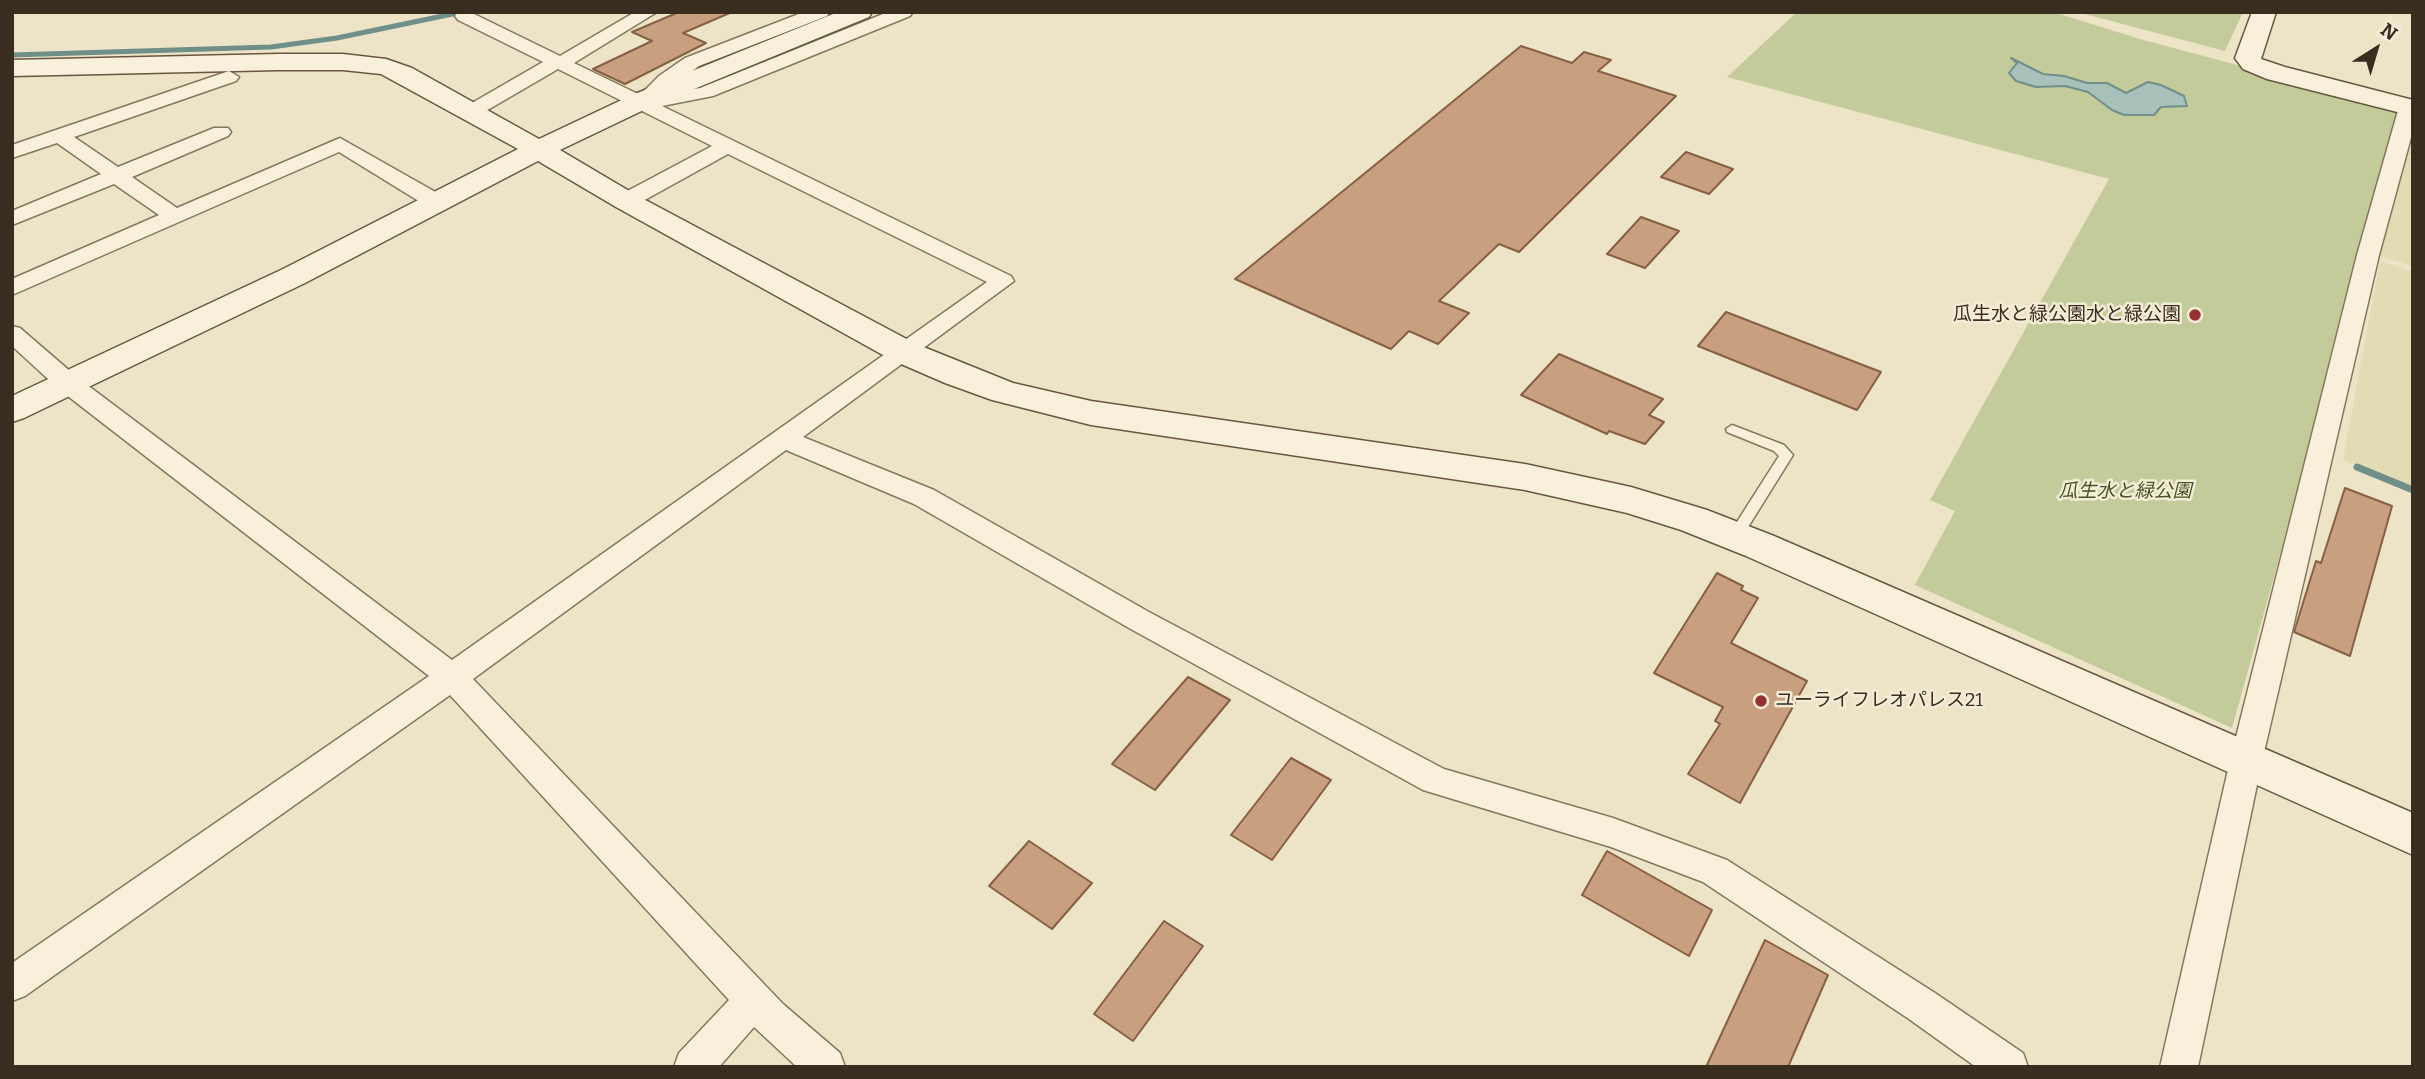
<!DOCTYPE html>
<html>
<head>
<meta charset="utf-8">
<style>
  body { margin:0 }
  #map { position:relative; width:2425px; height:1079px; overflow:hidden; background:#ede3c7; font-family:Bitter,serif }
  canvas { display:block }
  .frame { position:absolute; inset:0; border:14px solid #392d20; pointer-events:none }
  .north { position:absolute; left:2341px; top:14px; width:70px; height:70px; -webkit-text-stroke:5px #f4edd6; paint-order:stroke; rotate:37deg; font-size:19px; font-weight:700; line-height:28px; text-align:center; color:#392d20 }
  .north::after { content:''; display:block; margin:auto; width:24px; height:32px; background:#392d20; clip-path:polygon(50% 0,100% 100%,50% 72%,0 100%) }
</style>
</head>
<body>
<div id="map">
<canvas width="2425" height="1079"></canvas>
<div class="frame"></div>
<div class="north">N</div>
</div>
<script>
const ctx = document.querySelector('canvas').getContext('2d');
ctx.lineJoin = 'round';
function fillPath(path, color) {
  ctx.fillStyle = color;
  ctx.fill(path, 'evenodd');
}
function toPath(rows) {
  const path = new Path2D();
  for (const r of rows) {
    path.moveTo(r[0], r[1]);
    for (let i = 2; i < r.length; i += 2) path.lineTo(r[i], r[i + 1]);
  }
  return path;
}
function trace(path, color, width, dash) {
  ctx.strokeStyle = color;
  ctx.lineWidth = width;
  ctx.lineCap = dash ? 'butt' : 'round';
  ctx.setLineDash(dash || []);
  ctx.stroke(path);
}
function label(font, color, halo, rows, align = 'center') {
  ctx.font = font + ' Bitter,"Noto Sans JP",serif';
  ctx.lineWidth = 5;
  ctx.setLineDash([]);
  ctx.textBaseline = 'middle';
  ctx.strokeStyle = halo;
  ctx.fillStyle = color;
  for (const [text, x, y, turn = 0] of rows) {
    ctx.save();
    ctx.translate(x, y);
    ctx.rotate((+turn || 0) * Math.PI / 180);
    ctx.textAlign = isNaN(turn) ? turn : align;
    if (halo) ctx.strokeText(text, 0, 0);
    ctx.fillText(text, 0, 0);
    ctx.restore();
  }
}
fillPath(toPath([
  [2413,137,2413,266,2380,256],
  [2380,261,2413,272,2413,488,2343,460]
]), '#e2dcb5');
fillPath(toPath([
  [1797,12,2053,12,2140,39,2398,108,2365,249,2232,728,1915,585,1955,511,1930,500,2109,179,1727,77],
  [2077,12,2243,12,2225,51]
]), '#c4cb9b');
const water = toPath([
  [2011,58,2043,74,2064,76,2087,83,2107,83,2126,93,2148,82,2161,85,2184,96,2187,106,2161,107,2154,115,2124,115,2112,110,2088,92,2065,86,2036,87,2016,81,2009,73,2017,63,2011,58]
]);
fillPath(water, '#a8c1ba');
trace(water, '#6f8f88', 2);
trace(toPath([
  [12,55,271,47,337,38,462,12]
]), '#6f8f88', 5);
trace(toPath([
  [2357,467,2413,490]
]), '#6f8f88', 7);
const building = toPath([
  [679,12,732,12,683,33,706,43,625,84,593,69,652,41,632,32,679,12],
  [1521,46,1572,63,1584,52,1611,60,1598,71,1676,96,1519,252,1499,244,1439,301,1469,313,1438,344,1409,331,1391,349,1235,279,1521,46],
  [1686,152,1733,169,1709,194,1661,177,1686,152],
  [1641,217,1679,231,1645,268,1607,254,1641,217],
  [1726,312,1881,372,1857,410,1698,346,1726,312],
  [1559,354,1663,399,1649,415,1664,422,1645,444,1609,431,1607,434,1521,395,1559,354],
  [2345,488,2392,506,2350,656,2294,632,2316,561,2321,563,2345,488],
  [1717,573,1743,586,1741,590,1758,598,1731,643,1807,681,1740,803,1688,774,1720,724,1715,721,1723,707,1654,673,1717,573],
  [1188,677,1230,700,1155,790,1112,764,1188,677],
  [1291,758,1331,780,1272,860,1231,835,1291,758],
  [1029,841,1092,883,1052,929,989,886,1029,841],
  [1607,851,1712,910,1689,956,1582,895,1607,851],
  [1164,921,1203,946,1133,1041,1094,1014,1164,921],
  [1765,940,1828,975,1788,1067,1706,1067,1765,940]
]);
fillPath(building, '#c9a07f');
trace(building, '#866044', 2);
const lane = toPath([
  [1732,425,1784,445,1793,455,1740,540,1735,541,1728,536,1779,456,1774,451,1727,432,1726,429,1732,425]
]);
const street = toPath([
  [458,12,470,12,560,56,635,12,657,12,574,63,640,95,659,76,685,58,804,12,830,12,827,16,699,66,662,94,700,88,888,12,913,12,910,16,713,96,662,106,1011,276,1014,281,803,437,934,490,1149,612,1444,769,1613,818,1727,860,1935,993,2023,1053,2028,1067,1976,1067,1909,1019,1703,882,1611,847,1423,790,1129,628,914,504,786,450,473,679,783,1004,840,1053,845,1067,797,1067,754,1027,719,1067,674,1067,679,1053,729,1000,450,695,25,996,12,1001,12,963,429,676,60,390,12,346,12,326,20,328,78,378,452,660,987,282,728,154,634,206,618,206,615,201,618,196,712,146,558,69,479,115,465,115,462,111,465,107,543,62,458,20,455,16,458,12],
  [229,71,239,77,236,81,74,137,118,167,214,128,228,128,231,132,228,136,132,177,177,208,340,138,446,198,449,203,446,208,430,208,339,152,12,295,12,279,159,215,114,184,12,225,12,211,101,174,57,143,12,158,12,145,229,71],
  [2409,101,2413,102,2413,130,2379,255,2262,761,2198,1067,2160,1067,2230,761,2357,255,2399,107,2409,101]
]);
const secondary = toPath([
  [838,12,872,12,869,17,648,108,560,150,636,195,916,344,1013,383,1091,401,1525,464,1631,487,1707,510,1774,536,2413,813,2413,855,1746,556,1681,530,1627,513,1525,490,1091,425,992,400,945,383,892,360,616,207,538,161,305,283,24,418,12,422,12,396,283,269,518,149,381,74,343,70,279,70,12,76,12,60,279,54,343,54,386,59,412,68,539,139,630,96,838,12],
  [2252,12,2276,12,2261,59,2285,67,2413,100,2413,116,2267,79,2243,69,2235,58,2252,12]
]);
trace(lane, '#88755d', 3);
trace(street, '#88755d', 3);
trace(secondary, '#6a5640', 3);
fillPath(lane, '#f8f0da');
fillPath(street, '#f8f0da');
fillPath(secondary, '#f8f0da');
for (const [x, y, r, color] of [
  [2195,315,7,"#95312f"],
  [1761,701,7,"#95312f"]
]) {
  const dot = new Path2D();
  dot.arc(x, y, r, 0, 2 * Math.PI);
  ctx.fillStyle = color;
  ctx.fill(dot);
  trace(dot, '#f4edd6', 2.5);
}
label('19px', '#392d20', '#f4edd6', [
  ["瓜生水と緑公園水と緑公園",2181,315],
  ["ユーライフレオパレス21",1775,701,"left"]
], 'right');
label('italic 19px', '#485428', '#f4edd6', [
  ["瓜生水と緑公園",2125,492]
]);
</script>
</body>
</html>
